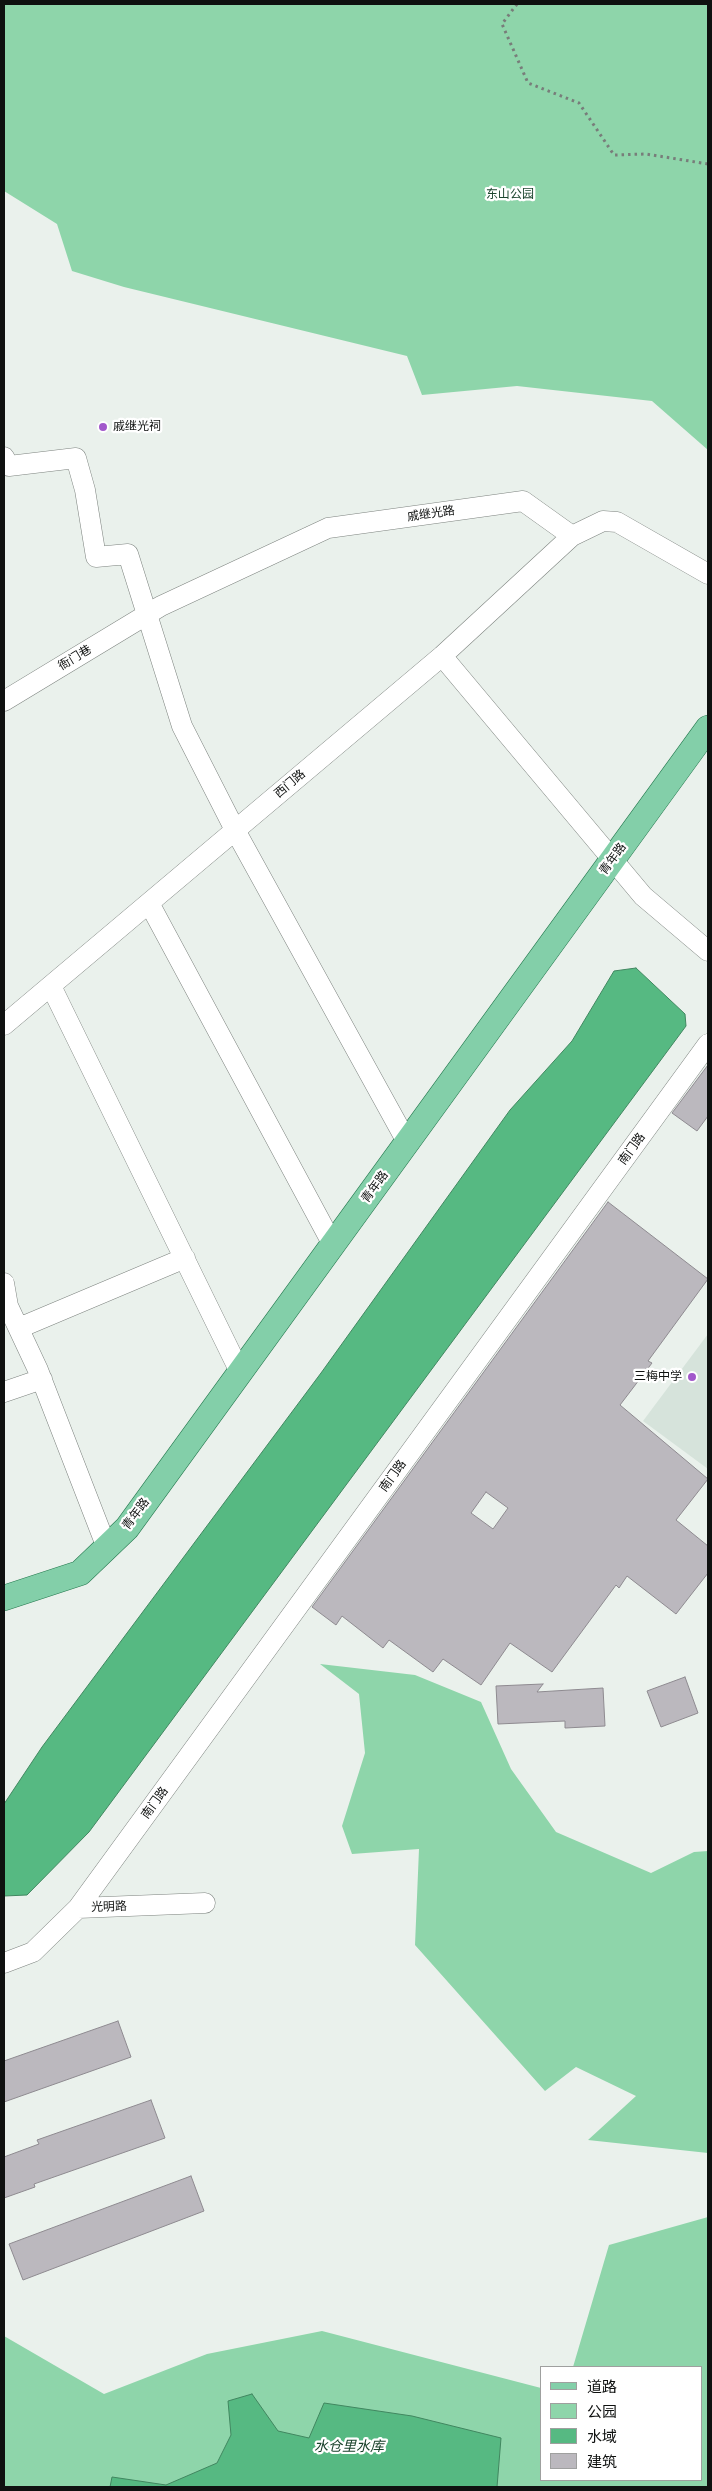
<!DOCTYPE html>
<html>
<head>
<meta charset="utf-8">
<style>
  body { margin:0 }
  #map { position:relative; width:712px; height:2491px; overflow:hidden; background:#eaf1ec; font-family:"PT Sans","Noto Sans SC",sans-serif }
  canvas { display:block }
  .frame { position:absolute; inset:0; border:5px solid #0f1110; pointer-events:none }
  .legend { position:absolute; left:540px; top:2366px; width:162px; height:115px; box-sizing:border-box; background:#fff; border:1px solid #9fa09f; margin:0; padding:6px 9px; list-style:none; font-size:15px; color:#0f1110 }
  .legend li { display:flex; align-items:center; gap:10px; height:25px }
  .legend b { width:25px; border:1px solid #9fa09f }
</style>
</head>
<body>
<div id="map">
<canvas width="712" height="2491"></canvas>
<div class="frame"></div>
<ul class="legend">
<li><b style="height:6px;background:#83cfa9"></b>道路</li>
<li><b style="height:14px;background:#8ed5aa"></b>公园</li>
<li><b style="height:14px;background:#56b982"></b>水域</li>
<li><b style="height:14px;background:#bbb8be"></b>建筑</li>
</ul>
</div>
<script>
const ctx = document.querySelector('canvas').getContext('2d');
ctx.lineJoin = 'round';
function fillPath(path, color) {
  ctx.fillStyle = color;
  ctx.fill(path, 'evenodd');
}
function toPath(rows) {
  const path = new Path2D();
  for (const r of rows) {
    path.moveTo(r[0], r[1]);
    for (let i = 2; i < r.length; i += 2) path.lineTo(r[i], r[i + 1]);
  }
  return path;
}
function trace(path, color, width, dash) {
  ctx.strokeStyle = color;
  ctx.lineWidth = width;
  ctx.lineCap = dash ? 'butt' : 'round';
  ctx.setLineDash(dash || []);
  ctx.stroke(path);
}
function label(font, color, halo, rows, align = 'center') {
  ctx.font = font + ' "PT Sans","Noto Sans SC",sans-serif';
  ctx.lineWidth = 4.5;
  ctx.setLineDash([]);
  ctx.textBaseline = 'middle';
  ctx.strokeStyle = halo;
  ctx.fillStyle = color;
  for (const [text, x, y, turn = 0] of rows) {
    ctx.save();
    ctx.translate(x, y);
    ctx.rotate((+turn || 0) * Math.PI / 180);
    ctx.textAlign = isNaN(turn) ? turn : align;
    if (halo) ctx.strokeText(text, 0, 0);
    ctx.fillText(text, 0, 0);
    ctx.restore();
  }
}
fillPath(toPath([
  [708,1334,708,1469,643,1421]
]), '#d6e3db');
fillPath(toPath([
  [4,4,708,4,708,450,652,401,517,386,422,395,407,356,124,287,72,271,57,224,4,191],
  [320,1664,415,1675,481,1702,511,1769,556,1832,651,1873,694,1852,708,1851,708,2153,588,2140,636,2096,576,2067,545,2091,415,1945,419,1849,352,1854,342,1826,365,1753,359,1694],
  [708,2217,708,2487,4,2487,4,2336,104,2394,207,2354,322,2331,541,2388,541,2480,701,2480,701,2367,573,2367,609,2245]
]), '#8ed5aa');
const water = toPath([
  [636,968,685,1014,686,1026,89,1832,27,1895,4,1896,4,1804,42,1747,321,1373,510,1110,572,1041,614,971,636,968],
  [252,2394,278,2431,309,2438,324,2403,412,2416,501,2438,497,2487,110,2487,112,2477,166,2485,217,2463,231,2435,228,2401,252,2394]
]);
fillPath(water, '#56b982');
trace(water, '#418760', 1);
const building = toPath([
  [708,1065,708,1116,697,1131,672,1113,708,1065],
  [608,1202,708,1279,648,1361,652,1363,620,1405,708,1479,676,1520,708,1546,708,1573,676,1614,627,1576,619,1588,616,1585,552,1672,510,1643,481,1685,443,1659,433,1672,389,1640,383,1648,342,1616,336,1625,312,1607,608,1202],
  [486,1492,508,1508,493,1529,471,1513,486,1492],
  [685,1677,698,1713,661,1727,647,1691,685,1677],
  [543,1684,537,1692,603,1688,605,1726,565,1728,565,1721,498,1724,496,1686,543,1684],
  [118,2021,131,2057,4,2102,4,2061,118,2021],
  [151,2100,165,2138,34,2184,35,2187,4,2198,4,2157,39,2144,37,2140,151,2100],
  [191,2176,204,2211,23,2280,9,2244,191,2176]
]);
fillPath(building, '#bbb8be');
trace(building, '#8e8a90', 1);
const minor = toPath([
  [4,457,9,466,76,458,85,490,96,557,128,554,182,726,235,830,407,1142],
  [442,656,643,896,708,951],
  [4,701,161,606,328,528,523,501,572,536,603,521,617,522,708,574],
  [149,903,333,1245],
  [51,986,240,1372],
  [4,1025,442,656,572,536],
  [4,1283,8,1306,38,1370,107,1548],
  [19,1328,185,1258],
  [4,1392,42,1379],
  [78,1908,708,1044],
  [4,1963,33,1952,78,1908,205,1903]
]);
const major = toPath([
  [4,1598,80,1573,127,1528,708,728]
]);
trace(minor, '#7d837f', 21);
trace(major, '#25784e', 26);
trace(toPath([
  [517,4,502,24,528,83,579,103,614,155,646,154,708,164]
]), '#787d7a', 3, [2.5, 4]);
trace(minor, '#fff', 20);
trace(major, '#83cfa9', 25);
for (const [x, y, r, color] of [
  [103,427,5,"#a258cb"],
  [692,1377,5,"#a258cb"]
]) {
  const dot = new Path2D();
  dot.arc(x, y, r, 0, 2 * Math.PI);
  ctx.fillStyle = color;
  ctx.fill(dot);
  trace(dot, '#fff', 2);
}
label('12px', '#1c462f', '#fff', [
  ["东山公园",510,195]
]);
label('12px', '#0f1110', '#fff', [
  ["戚继光祠",113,427],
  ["三梅中学",682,1377,"right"]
], 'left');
label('12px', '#0f1110', '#fff', [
  ["戚继光路",431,514,-8],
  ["衙门巷",75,658,-31],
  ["西门路",290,784,-40],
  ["青年路",613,859,-54],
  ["南门路",632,1149,-54],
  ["青年路",375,1187,-54],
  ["南门路",393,1476,-54],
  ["青年路",136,1514,-53],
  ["南门路",155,1803,-54],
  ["光明路",109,1907,-2]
]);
label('italic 14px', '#19422b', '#fff', [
  ["水仓里水库",349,2447]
]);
</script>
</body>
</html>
